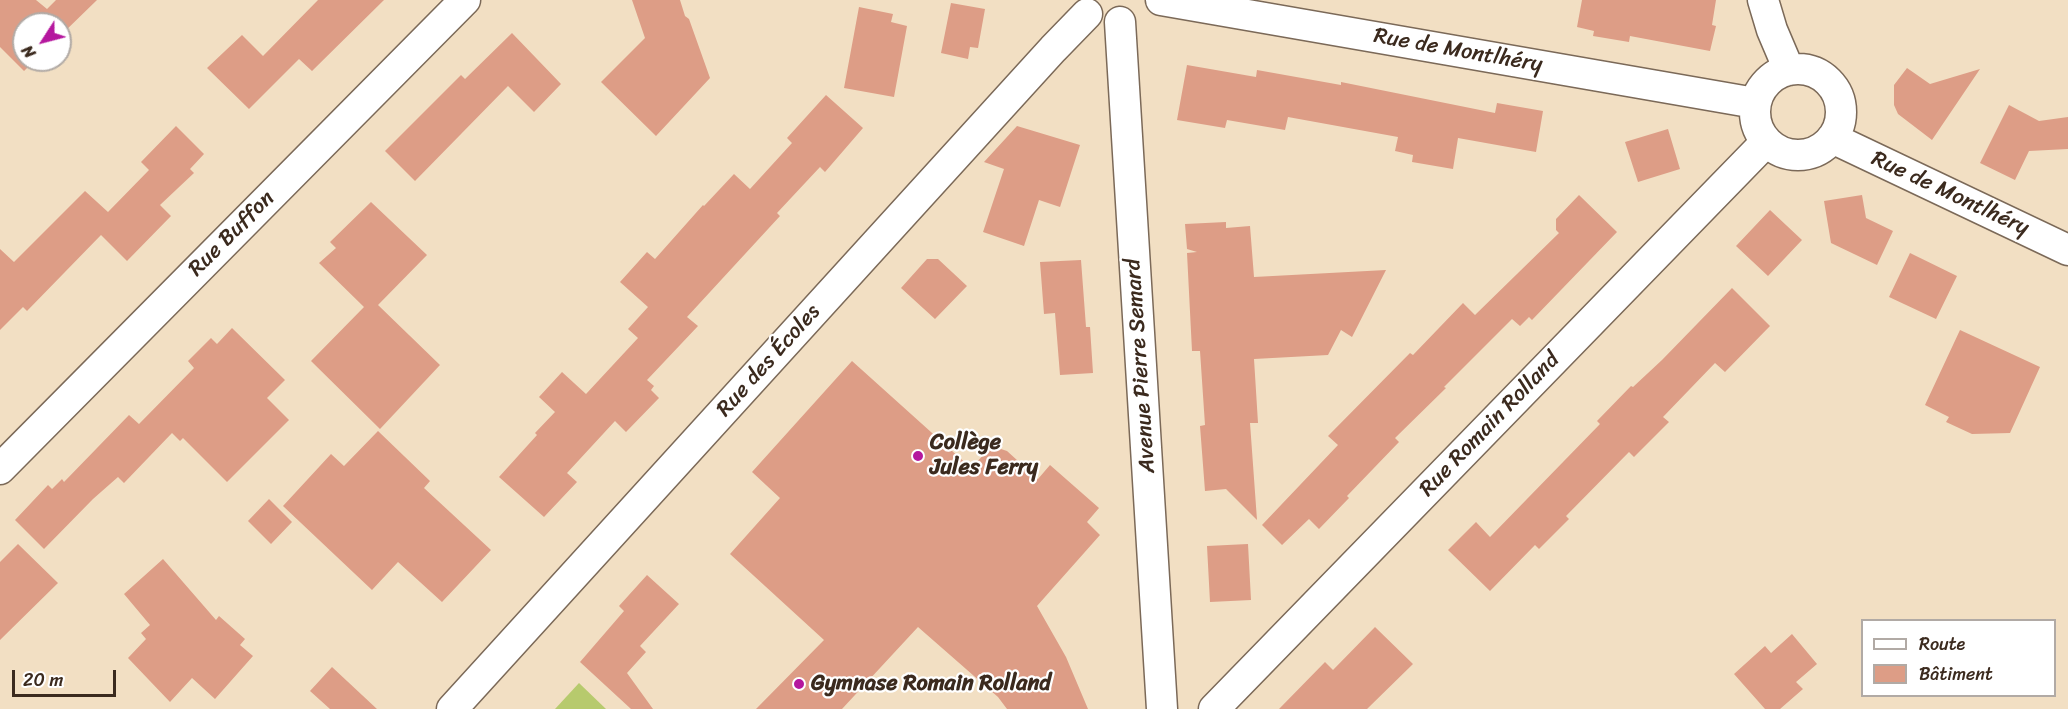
<!DOCTYPE html>
<html>
<head>
<meta charset="utf-8">
<style>
  body { margin:0 }
  #map { position:relative; width:2068px; height:709px; overflow:hidden; background:#f2dfc3; font-family:Sriracha,sans-serif }
  canvas { display:block }
  .legend { position:absolute; left:1861px; top:619px; width:195px; height:78px; box-sizing:border-box; background:#fff; border:2px solid #b1aaa5; margin:0; padding:8px 10px; list-style:none; font-size:18px; color:#3b2a1e }
  .legend li { display:flex; align-items:center; gap:12px; height:30px }
  .legend b { width:30px; border:2px solid #b1aaa5 }
  .north { position:absolute; left:12px; top:12px; width:60px; height:60px; box-sizing:border-box; background:#fff; border:2px solid #b1aaa5; border-radius:50%; rotate:234deg; font-size:16px; font-weight:700; line-height:24px; text-align:center; color:#3b2a1e }
  .north::after { content:''; display:block; margin:auto; width:21px; height:27px; background:#b5179e; clip-path:polygon(50% 0,100% 100%,50% 72%,0 100%) }
  .scale { position:absolute; left:12px; top:670px; width:104px; height:27px; box-sizing:border-box; border:3px solid #3b2a1e; border-top:0; padding-left:8px; font-size:18px; line-height:21px; white-space:nowrap; color:#3b2a1e; -webkit-text-stroke:4px #fff; paint-order:stroke }
</style>
</head>
<body>
<div id="map">
<canvas width="2068" height="709"></canvas>
<ul class="legend">
<li><b style="height:8px;background:#fff"></b>Route</li>
<li><b style="height:16px;background:#dd9d86"></b>Bâtiment</li>
</ul>
<div class="north">N</div>
<div class="scale">20 m</div>
</div>
<script>
const ctx = document.querySelector('canvas').getContext('2d');
ctx.lineJoin = 'round';
function fillPath(path, color) {
  ctx.fillStyle = color;
  ctx.fill(path, 'evenodd');
}
function toPath(rows) {
  const path = new Path2D();
  for (const r of rows) {
    if (r.length === 3) {
      path.moveTo(r[0] + r[2], r[1]);
      path.arc(r[0], r[1], r[2], 0, 2 * Math.PI);
      continue;
    }
    path.moveTo(r[0], r[1]);
    for (let i = 2; i < r.length; i += 2) path.lineTo(r[i], r[i + 1]);
  }
  return path;
}
function trace(path, color, width, dash) {
  ctx.strokeStyle = color;
  ctx.lineWidth = width;
  ctx.lineCap = dash ? 'butt' : 'round';
  ctx.setLineDash(dash || []);
  ctx.stroke(path);
}
function label(font, color, halo, rows, align = 'center') {
  ctx.font = font + ' Sriracha,sans-serif';
  ctx.lineWidth = 4.5;
  ctx.setLineDash([]);
  ctx.textBaseline = 'middle';
  ctx.strokeStyle = halo;
  ctx.fillStyle = color;
  for (const [text, x, y, turn = 0] of rows) {
    ctx.save();
    ctx.translate(x, y);
    ctx.rotate((+turn || 0) * Math.PI / 180);
    ctx.textAlign = isNaN(turn) ? turn : align;
    if (halo) ctx.strokeText(text, 0, 0);
    ctx.fillText(text, 0, 0);
    ctx.restore();
  }
}
fillPath(toPath([
  [579,683,606,709,555,709]
]), '#b7ca6d');
fillPath(toPath([
  [0,0,36,0,47,9,56,0,97,0,60,36,60,24,24,24,24,60,35,60,24,71,0,47],
  [318,0,384,0,312,71,299,59,249,109,207,68,242,35,263,56],
  [632,0,680,0,685,16,689,19,710,78,656,136,601,82,645,38],
  [1582,0,1716,0,1712,25,1716,26,1710,51,1630,36,1629,42,1593,36,1594,31,1577,27],
  [951,3,985,9,978,48,970,47,968,59,941,53],
  [859,7,893,14,891,22,907,26,894,97,844,88],
  [512,33,561,84,534,112,508,86,415,181,385,151,461,75,465,79],
  [1187,65,1256,77,1257,70,1341,85,1341,82,1495,113,1497,103,1543,111,1536,152,1458,138,1453,169,1412,162,1413,155,1395,151,1398,137,1288,117,1285,130,1227,120,1225,128,1177,120],
  [1907,68,1930,84,1980,69,1932,140,1898,114,1894,105,1894,85],
  [826,95,863,128,825,172,820,167,777,213,780,216,687,317,698,326,647,380,654,386,651,390,659,398,626,432,615,421,567,473,577,482,544,517,499,477,537,435,535,433,555,412,539,397,562,372,586,394,638,338,628,329,648,307,620,282,647,252,655,259,703,205,704,206,734,174,750,189,792,143,787,138],
  [2009,105,2039,121,2068,117,2068,149,2029,151,2015,180,1980,163],
  [176,126,204,154,190,169,194,173,160,205,171,216,127,261,101,235,27,311,23,307,0,330,0,249,14,262,85,191,108,212,149,170,141,162],
  [1017,126,1080,145,1060,207,1039,200,1024,246,983,232,1004,169,984,162],
  [1668,129,1680,169,1638,182,1625,142],
  [1579,195,1617,232,1532,320,1529,317,1520,326,1512,319,1444,387,1446,388,1395,438,1399,442,1347,496,1349,498,1319,529,1309,519,1282,545,1262,525,1338,445,1328,436,1410,353,1413,355,1463,303,1475,315,1559,233,1556,230,1556,219],
  [1862,195,1866,218,1893,231,1877,265,1831,243,1824,201],
  [371,202,427,255,378,305,440,365,380,429,311,361,364,307,319,263,336,248,330,242],
  [1770,210,1802,240,1768,276,1736,246],
  [1226,222,1226,228,1250,226,1254,277,1386,270,1352,337,1341,330,1328,355,1254,359,1258,423,1250,423,1257,520,1226,489,1205,491,1200,426,1205,425,1200,351,1192,351,1187,253,1197,252,1187,249,1185,224],
  [1910,253,1957,276,1936,319,1889,297],
  [927,259,938,259,967,286,935,319,901,288],
  [1081,260,1086,327,1090,327,1093,373,1060,375,1055,313,1044,314,1040,262],
  [1732,288,1770,326,1725,372,1715,363,1663,417,1669,422,1634,457,1629,452,1566,516,1569,519,1539,549,1535,545,1490,591,1448,550,1476,522,1490,537,1600,424,1597,421,1631,386,1633,387,1662,360],
  [232,328,285,380,267,398,289,420,227,482,183,438,180,441,172,433,124,483,118,477,93,499,44,549,15,520,48,485,52,489,62,479,64,482,129,415,139,424,194,368,188,361,211,338,217,344],
  [1960,330,2040,367,2010,433,1972,434,1946,422,1949,417,1925,405],
  [852,361,971,468,992,446,1007,451,1038,479,1050,465,1099,508,1087,522,1100,535,1037,606,1066,657,1088,709,1007,709,998,697,918,627,842,709,756,709,824,640,730,554,780,498,752,472],
  [378,431,430,481,424,488,491,550,442,602,398,562,372,590,283,506,331,454,344,466],
  [269,499,292,522,271,544,248,521],
  [18,544,58,583,0,640,0,562],
  [1248,544,1251,600,1210,602,1207,546],
  [163,559,216,620,219,616,245,639,240,645,253,656,215,699,192,678,170,702,128,658,146,639,141,633,150,625,124,594],
  [647,575,679,604,640,646,646,652,627,673,653,709,631,709,580,662,624,611,619,606],
  [1375,627,1413,664,1367,709,1279,709,1325,662,1333,670],
  [1792,634,1817,664,1796,682,1803,689,1780,709,1765,709,1734,674,1765,646,1771,653],
  [332,667,377,709,330,709,310,691]
]), '#dd9d86');
const street = toPath([
  [1161,0,1755,103],
  [1763,0,1772,30,1789,70],
  [1120,22,1162,709],
  [1798,112,43],
  [1832,138,2068,250],
  [0,469,465,0],
  [452,709,1053,49,1087,14],
  [1214,709,1766,142]
]);
trace(street, '#7b6958', 33);
trace(street, '#fff', 30);
for (const [x, y, r, color] of [
  [918,456,6,"#b5179e"],
  [799,684,6,"#b5179e"]
]) {
  const dot = new Path2D();
  dot.arc(x, y, r, 0, 2 * Math.PI);
  ctx.fillStyle = color;
  ctx.fill(dot);
  trace(dot, '#fff', 2);
}
label('22px', '#3b2a1e', '#fff', [
  ["Rue de Montlhéry",1458,51,10],
  ["Rue de Montlhéry",1950,194,25],
  ["Rue Buffon",232,234,-45],
  ["Rue des Écoles",769,361,-48],
  ["Avenue Pierre Semard",1141,366,-94],
  ["Rue Romain Rolland",1490,425,-46]
]);
label('bold 22px', '#3b2a1e', '#fff', [
  ["Collège",930,443],
  ["Jules Ferry",930,468],
  ["Gymnase Romain Rolland",811,684]
], 'left');
</script>
</body>
</html>
